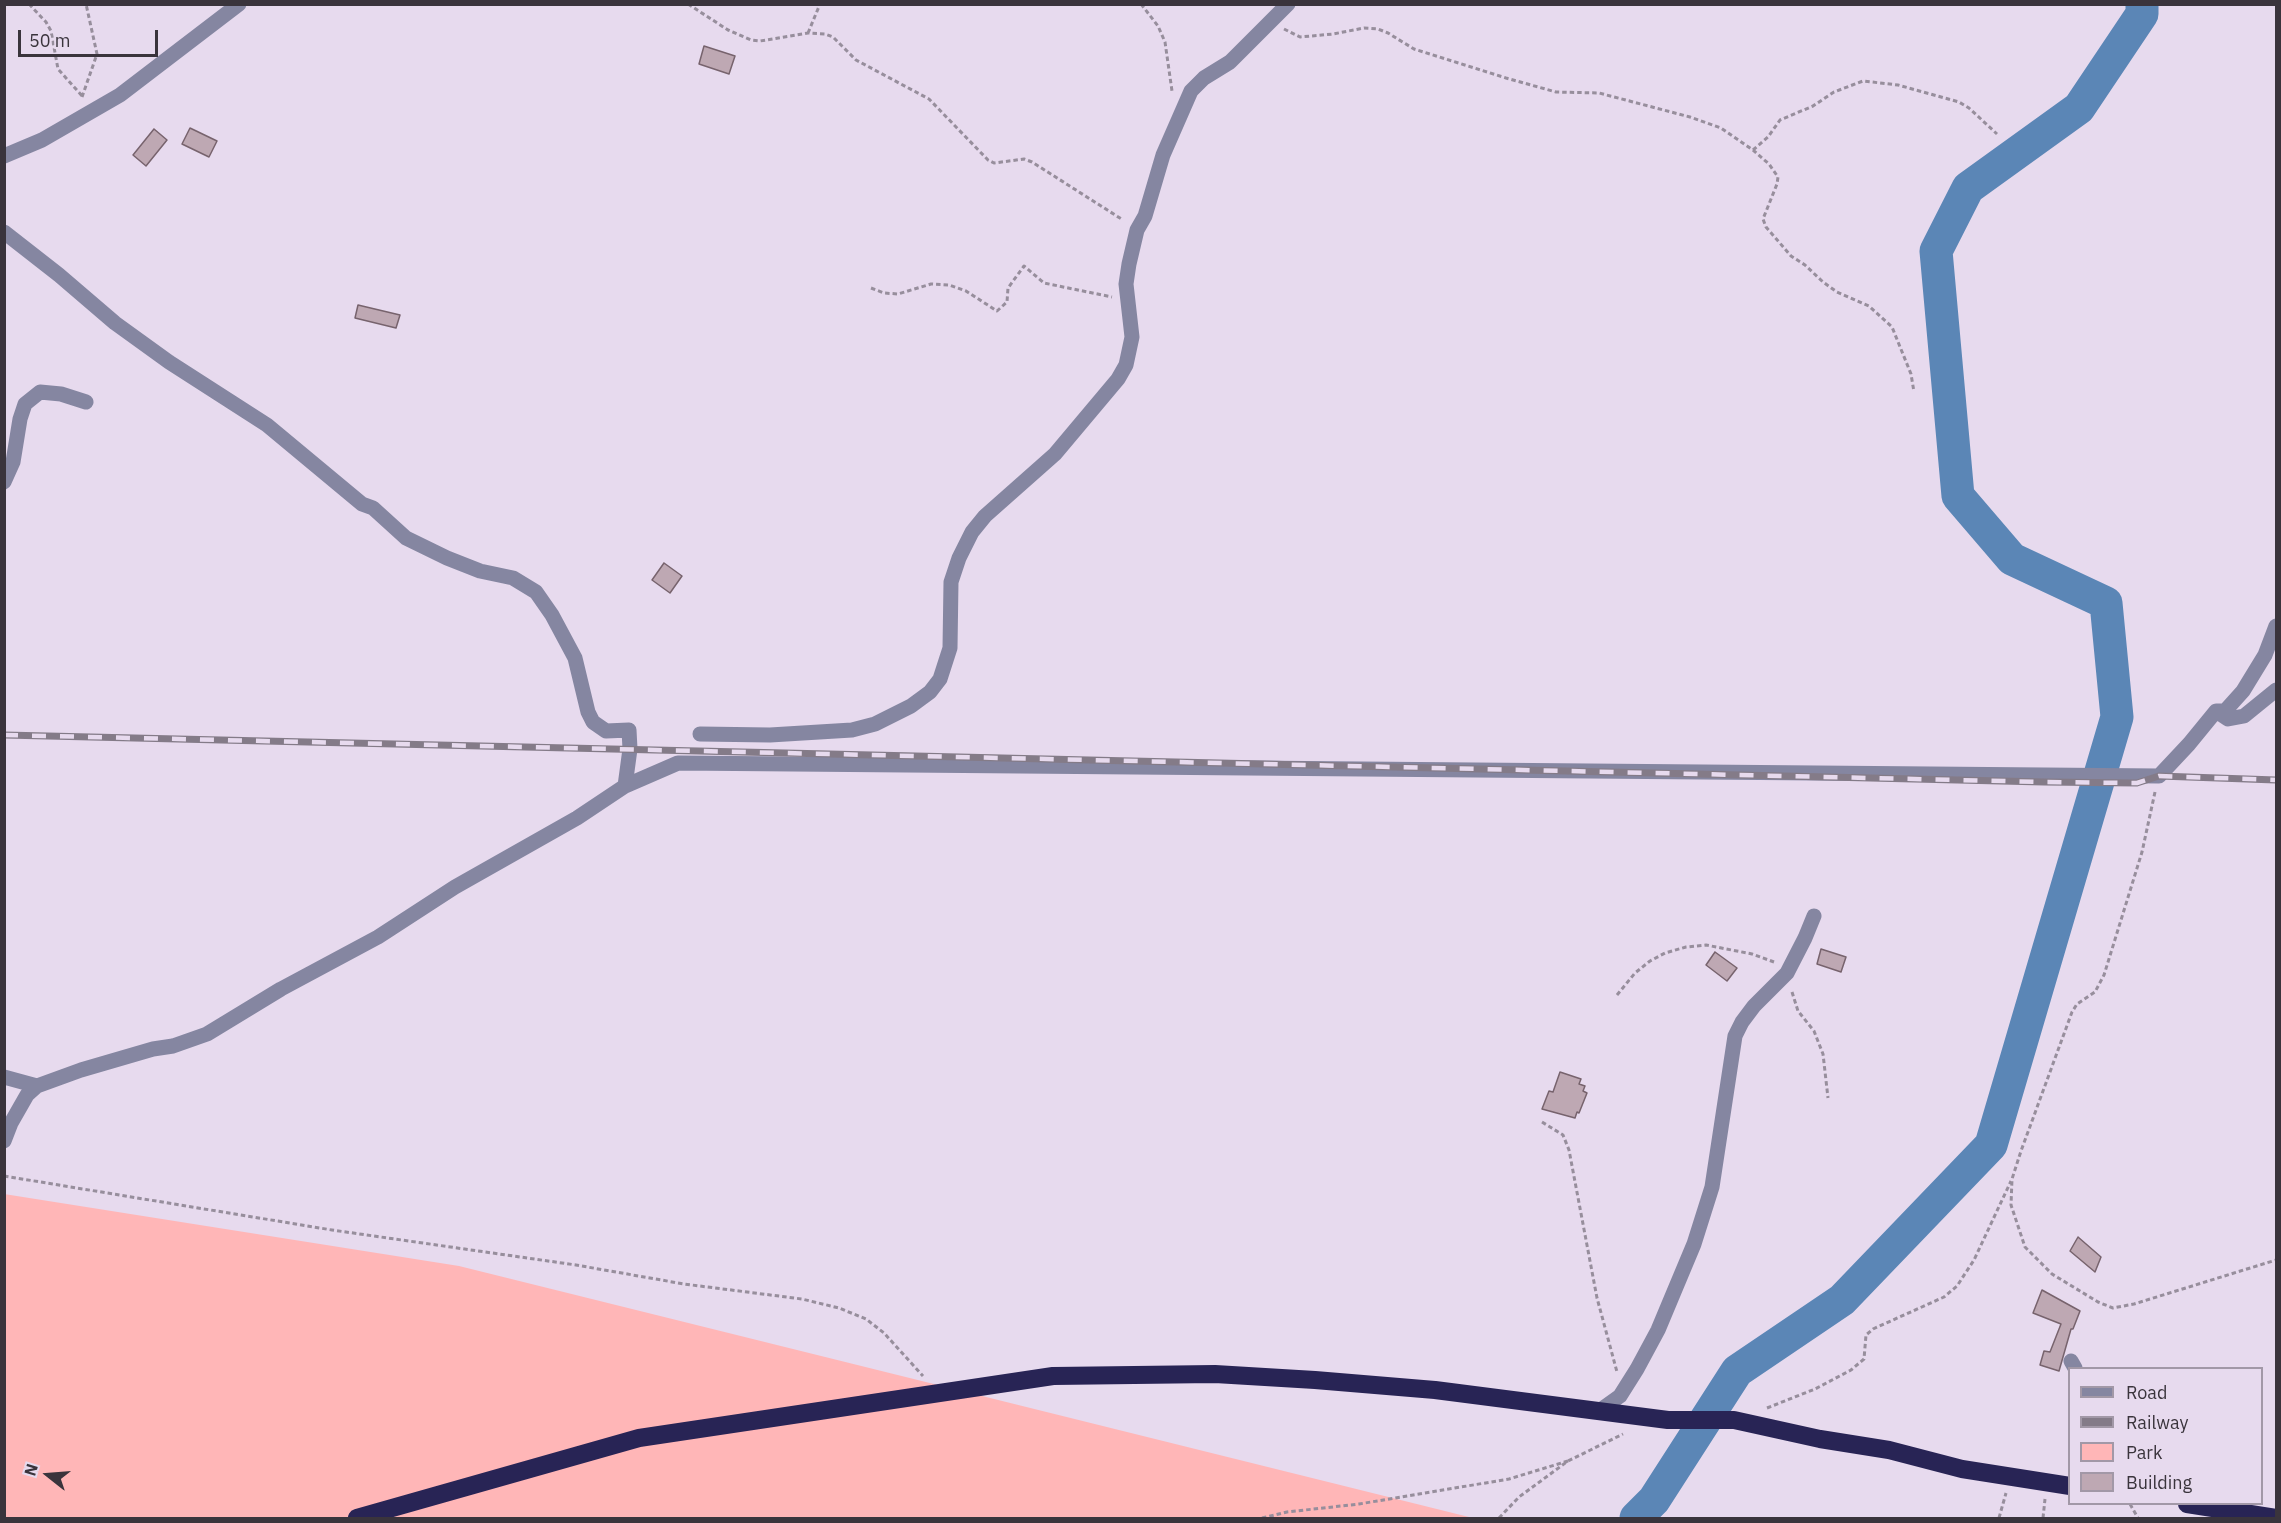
<!DOCTYPE html>
<html>
<head>
<meta charset="utf-8">
<style>
  body { margin:0 }
  #map { position:relative; width:2281px; height:1523px; overflow:hidden; background:#e7daee; font-family:"IBM Plex Sans",sans-serif }
  canvas { display:block }
  .frame { position:absolute; inset:0; border:6px solid #3a343c; pointer-events:none }
  .legend { position:absolute; left:2068px; top:1367px; width:195px; height:138px; box-sizing:border-box; background:#e7daee; border:2px solid #a298a7; margin:0; padding:8px 10px; list-style:none; font-size:18px; color:#3a343c }
  .legend li { display:flex; align-items:center; gap:12px; height:30px }
  .legend b { width:30px; border:2px solid #a298a7 }
  .north { position:absolute; left:18px; top:1445px; width:60px; height:60px; -webkit-text-stroke:4px #e7daee; paint-order:stroke; rotate:287deg; font-size:16px; font-weight:700; line-height:24px; text-align:center; color:#3a343c }
  .north::after { content:''; display:block; margin:auto; width:21px; height:27px; background:#3a343c; clip-path:polygon(50% 0,100% 100%,50% 72%,0 100%) }
  .scale { position:absolute; left:18px; top:30px; width:140px; height:27px; box-sizing:border-box; border:3px solid #3a343c; border-top:0; padding-left:8px; font-size:18px; line-height:21px; white-space:nowrap; color:#3a343c; -webkit-text-stroke:4px #e7daee; paint-order:stroke }
</style>
</head>
<body>
<div id="map">
<canvas width="2281" height="1523"></canvas>
<div class="frame"></div>
<ul class="legend">
<li><b style="height:8px;background:#8586a1"></b>Road</li>
<li><b style="height:8px;background:#847b88"></b>Railway</li>
<li><b style="height:16px;background:#ffb6b7"></b>Park</li>
<li><b style="height:16px;background:#bea8b3"></b>Building</li>
</ul>
<div class="north">N</div>
<div class="scale">50 m</div>
</div>
<script>
const ctx = document.querySelector('canvas').getContext('2d');
ctx.lineJoin = 'round';
function fillPath(path, color) {
  ctx.fillStyle = color;
  ctx.fill(path, 'evenodd');
}
function toPath(rows) {
  const path = new Path2D();
  for (const r of rows) {
    path.moveTo(r[0], r[1]);
    for (let i = 2; i < r.length; i += 2) path.lineTo(r[i], r[i + 1]);
  }
  return path;
}
function trace(path, color, width, dash) {
  ctx.strokeStyle = color;
  ctx.lineWidth = width;
  ctx.lineCap = dash ? 'butt' : 'round';
  ctx.setLineDash(dash || []);
  ctx.stroke(path);
}
fillPath(toPath([
  [4,1194,459,1266,1473,1518,5,1518]
]), '#ffb6b7');
trace(toPath([
  [1636,1518,1654,1500,1737,1371,1842,1300,1991,1145,2117,717,2106,603,2012,559,1958,496,1936,251,1968,188,2079,108,2142,14,2142,4]
]), '#5b86b6', 33);
const building = toPath([
  [704,46,735,56,729,74,699,64,704,46],
  [190,128,217,141,209,157,182,144,190,128],
  [154,129,167,140,146,166,133,155,154,129],
  [358,305,400,315,396,328,355,318,358,305],
  [664,563,682,576,670,593,652,580,664,563],
  [1821,949,1846,957,1841,972,1817,964,1821,949],
  [1715,952,1737,968,1727,981,1706,965,1715,952],
  [1560,1072,1581,1079,1579,1084,1585,1086,1583,1091,1587,1093,1579,1113,1577,1112,1575,1118,1542,1109,1549,1091,1553,1092,1560,1072],
  [2078,1237,2101,1257,2095,1272,2070,1251,2078,1237],
  [2042,1290,2080,1311,2073,1329,2071,1329,2059,1371,2040,1365,2044,1351,2050,1352,2061,1324,2033,1313,2042,1290]
]);
fillPath(building, '#bea8b3');
trace(building, '#77636d', 1.5);
trace(toPath([
  [29,4,46,22,51,31,58,69,83,97],
  [688,4,728,30,751,40,760,41,808,33,825,34,833,37,856,60,929,99,988,160,994,163,1024,159,1032,162,1123,220],
  [1141,4,1158,26,1165,42,1172,91],
  [1284,29,1300,37,1333,34,1364,28,1378,29,1388,33,1414,49,1506,78,1556,92,1599,93,1690,117,1721,128,1753,150,1769,164,1778,177,1777,184,1763,219,1766,227,1791,256,1805,265,1823,282,1837,292,1869,306,1892,327,1911,374,1914,392],
  [808,33,820,4],
  [82,97,97,54,86,4],
  [1753,150,1768,137,1780,120,1813,106,1834,92,1863,81,1898,85,1959,102,1969,108,1997,134],
  [871,288,884,293,898,294,931,284,949,285,966,291,997,311,1007,302,1008,288,1024,266,1044,283,1112,297],
  [2155,792,2142,852,2104,975,2095,992,2077,1004,2072,1012,2021,1151,2012,1179,2011,1205,2025,1247,2052,1274,2098,1302,2113,1308,2134,1304,2276,1260],
  [1792,992,1798,1011,1814,1031,1823,1054,1828,1098],
  [1617,995,1635,973,1650,961,1665,953,1686,947,1706,945,1752,954,1774,962],
  [1542,1122,1563,1135,1569,1150,1597,1298,1617,1372],
  [4,1176,332,1230,576,1265,684,1284,802,1299,839,1308,866,1319,884,1333,923,1376],
  [1767,1408,1815,1389,1851,1370,1864,1359,1866,1335,1873,1329,1944,1297,1957,1286,1974,1260,2011,1181],
  [2130,1504,2138,1518],
  [1262,1518,1287,1512,1359,1504,1509,1479,1568,1461],
  [1499,1518,1519,1497,1568,1461,1623,1434],
  [1999,1518,2006,1493],
  [2043,1518,2045,1499]
]), '#978e9c', 3, [4.5, 3]);
trace(toPath([
  [4,156,42,140,120,95,239,4],
  [4,232,59,275,115,323,169,362,267,425,362,504,373,508,406,538,447,558,480,571,513,578,536,592,552,615,575,658,588,712,593,722,606,731,629,730,630,749,625,786],
  [4,482,13,462,20,419,25,404,40,392,61,394,86,402],
  [2216,711,2228,719,2244,716,2276,690],
  [700,734,770,735,852,730,875,724,911,706,930,692,940,679,950,648,951,582,959,558,972,532,985,516,1055,454,1118,379,1126,365,1132,337,1126,284,1129,264,1137,230,1145,216,1163,155,1191,91,1204,78,1230,62,1288,4],
  [4,1077,37,1086],
  [4,1141,11,1123,27,1095,37,1086,81,1070,153,1049,173,1046,207,1034,281,989,378,937,455,887,577,818,625,786,678,763,2159,776,2189,744,2216,711,2225,711,2243,691,2265,655,2276,626],
  [2071,1361,2075,1368],
  [1599,1411,1620,1396,1637,1369,1658,1330,1694,1244,1712,1187,1735,1036,1742,1022,1754,1006,1787,973,1805,938,1814,916]
]), '#8586a1', 15);
trace(toPath([
  [2187,1504,2276,1518],
  [357,1518,639,1438,1053,1376,1215,1374,1315,1380,1435,1390,1668,1420,1734,1420,1820,1439,1889,1450,1962,1469,2070,1486]
]), '#282455', 18);
const rail = toPath([
  [4,735,2044,782,2137,783,2159,776,2276,780]
]);
trace(rail, '#847b88', 7);
trace(rail, '#e7daee', 4.5, [14]);
</script>
</body>
</html>
